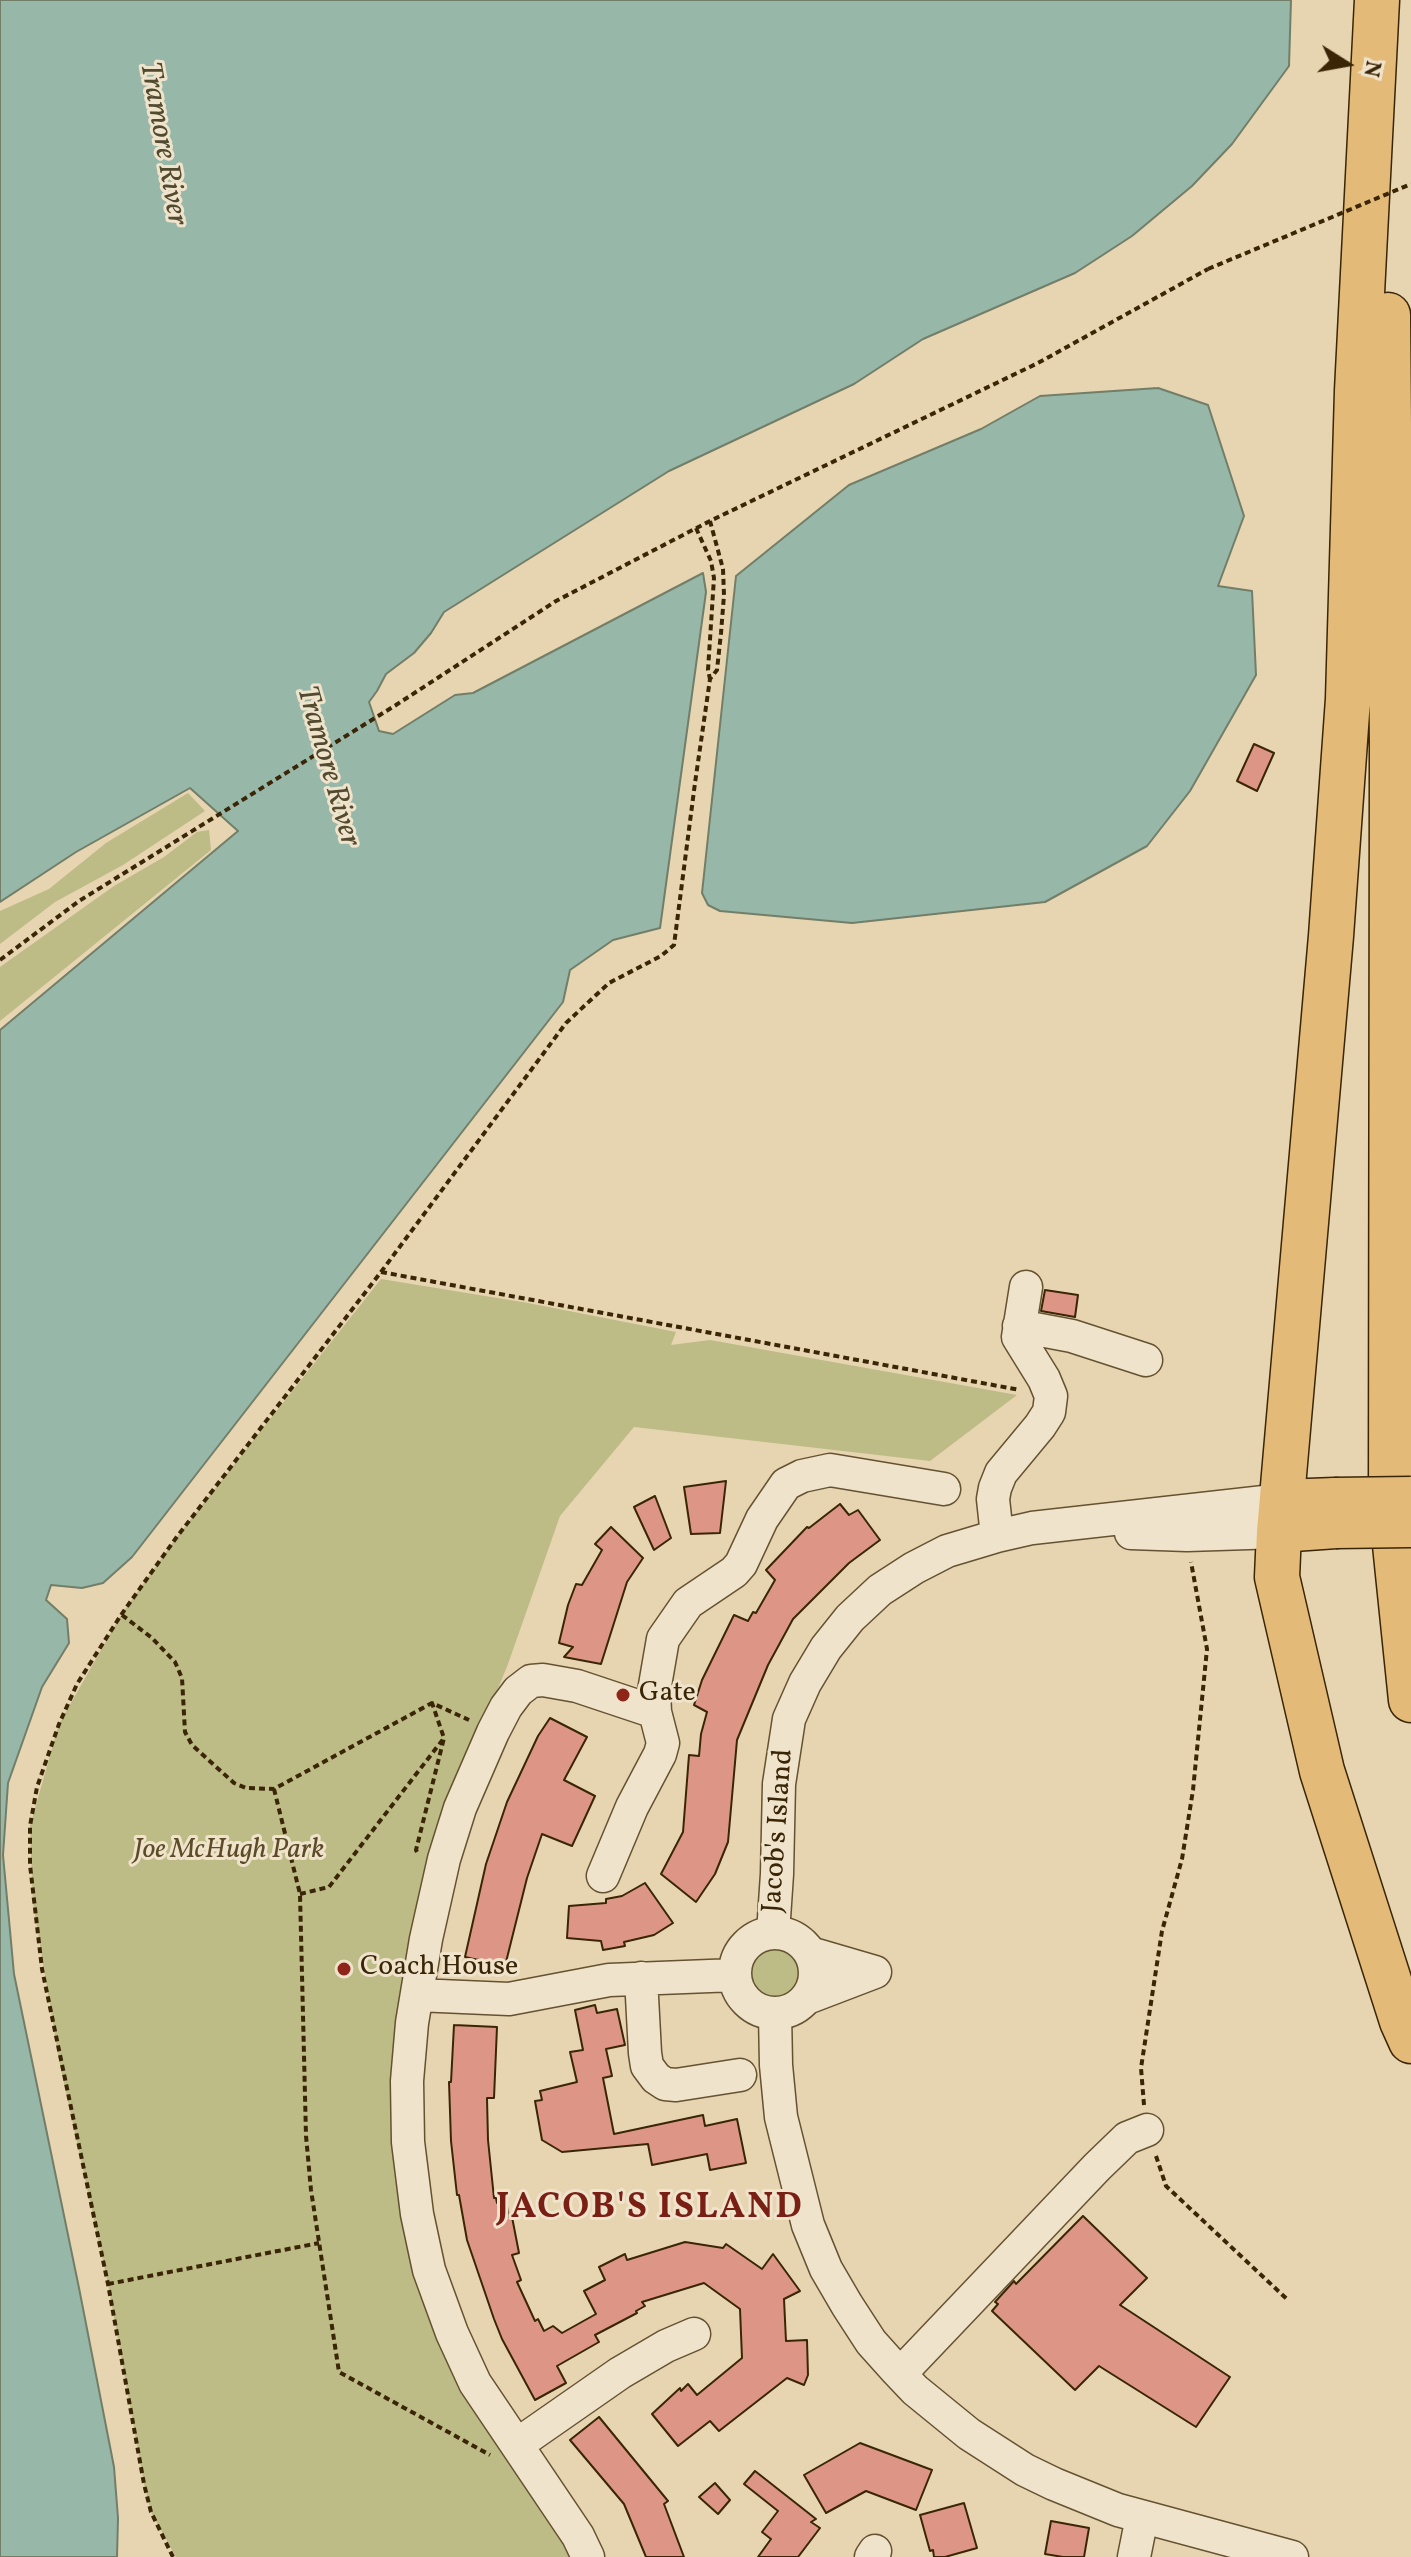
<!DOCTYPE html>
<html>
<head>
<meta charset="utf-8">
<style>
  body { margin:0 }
  #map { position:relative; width:1411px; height:2557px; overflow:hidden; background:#e7d4b0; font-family:Vollkorn,serif }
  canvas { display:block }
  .north { position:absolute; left:1307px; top:24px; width:80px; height:80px; -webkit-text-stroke:6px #efe3cc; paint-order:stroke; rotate:101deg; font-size:22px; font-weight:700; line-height:32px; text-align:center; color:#3a2606 }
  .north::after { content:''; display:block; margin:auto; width:28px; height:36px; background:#3a2606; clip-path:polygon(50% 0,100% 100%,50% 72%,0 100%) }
</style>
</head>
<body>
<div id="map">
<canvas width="1411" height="2557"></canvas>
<div class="north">N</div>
</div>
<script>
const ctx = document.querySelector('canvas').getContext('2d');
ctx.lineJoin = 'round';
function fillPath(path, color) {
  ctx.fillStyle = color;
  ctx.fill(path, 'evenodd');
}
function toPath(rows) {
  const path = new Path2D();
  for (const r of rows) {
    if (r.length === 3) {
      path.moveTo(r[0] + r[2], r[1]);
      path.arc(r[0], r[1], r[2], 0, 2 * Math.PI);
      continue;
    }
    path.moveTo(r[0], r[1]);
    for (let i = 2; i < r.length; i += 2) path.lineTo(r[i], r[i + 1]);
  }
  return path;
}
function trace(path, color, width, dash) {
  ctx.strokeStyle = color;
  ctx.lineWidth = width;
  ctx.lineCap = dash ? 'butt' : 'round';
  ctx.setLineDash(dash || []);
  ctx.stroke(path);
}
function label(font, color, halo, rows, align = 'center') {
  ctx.font = font + ' Vollkorn,serif';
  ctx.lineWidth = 6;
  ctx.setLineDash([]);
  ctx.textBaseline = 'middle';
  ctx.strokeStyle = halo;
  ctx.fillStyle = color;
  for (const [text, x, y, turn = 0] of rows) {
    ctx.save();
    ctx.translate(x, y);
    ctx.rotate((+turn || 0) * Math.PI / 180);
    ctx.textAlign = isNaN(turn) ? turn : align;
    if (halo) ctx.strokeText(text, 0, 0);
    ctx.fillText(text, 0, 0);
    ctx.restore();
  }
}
fillPath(toPath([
  [188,793,205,811,123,865,55,902,0,944,0,911,49,889,106,843],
  [209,830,211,850,0,1021,0,967,114,886,164,857,197,832],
  [381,1279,528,1303,676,1332,671,1345,710,1340,1017,1395,930,1461,634,1427,560,1516,508,1664,434,1845,400,1995,392,2153,445,2356,548,2514,570,2557,176,2557,151,2512,144,2484,108,2284,59,2060,33,1903,30,1826,59,1724,121,1615,176,1538],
  [776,1975,27]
]), '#bdbb86');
const water = toPath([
  [0,0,1291,0,1289,66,1232,144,1192,186,1132,236,1075,273,923,339,854,384,669,471,444,612,431,633,414,653,386,674,377,691,369,702,379,731,393,734,455,695,473,693,703,573,706,592,660,928,613,940,570,970,563,1002,132,1557,103,1583,82,1588,51,1585,46,1600,67,1619,69,1643,42,1687,8,1783,3,1855,14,1974,79,2288,114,2467,118,2518,117,2557,0,2557,0,1030,238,831,190,788,76,852,0,902,0,0],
  [1158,388,1208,405,1244,516,1218,586,1252,591,1256,675,1190,791,1147,846,1045,902,852,923,720,911,708,905,702,893,736,576,849,485,981,429,1040,396,1158,388]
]);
fillPath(water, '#97b8a9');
trace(water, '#727e68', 2);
const building = toPath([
  [1254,744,1274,753,1257,791,1237,781,1254,744],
  [1045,1290,1078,1295,1075,1317,1041,1311,1045,1290],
  [726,1481,720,1533,691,1534,684,1487,726,1481],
  [655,1496,671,1538,654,1550,634,1507,655,1496],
  [840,1504,849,1515,858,1510,880,1540,849,1563,793,1619,768,1665,737,1740,728,1842,715,1874,696,1902,661,1874,683,1832,689,1755,699,1756,701,1734,707,1712,694,1705,702,1680,734,1615,748,1621,753,1612,756,1613,775,1580,766,1570,807,1527,809,1528,840,1504],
  [611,1527,643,1558,627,1582,601,1664,564,1657,573,1647,559,1643,568,1605,576,1584,582,1585,602,1550,595,1544,611,1527],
  [550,1718,587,1737,564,1780,595,1796,572,1846,542,1834,527,1878,505,1966,465,1957,486,1864,507,1802,538,1736,550,1718],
  [645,1883,673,1923,654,1935,624,1942,625,1946,603,1950,601,1941,567,1938,569,1906,606,1903,606,1899,622,1896,645,1883],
  [595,2005,597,2013,617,2009,625,2045,606,2049,612,2076,603,2078,614,2134,703,2115,705,2126,737,2119,746,2163,710,2170,707,2154,652,2165,648,2144,562,2152,542,2140,535,2101,542,2100,540,2091,577,2082,570,2052,583,2050,575,2010,595,2005],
  [454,2025,497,2027,494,2098,487,2098,488,2140,494,2198,496,2198,497,2203,506,2201,509,2217,512,2217,519,2253,512,2255,521,2280,517,2282,535,2321,538,2319,544,2331,553,2326,562,2333,596,2314,584,2291,605,2280,599,2267,625,2254,627,2260,685,2242,723,2248,726,2244,762,2269,773,2254,800,2291,784,2299,786,2341,807,2340,808,2375,804,2385,787,2378,719,2431,710,2421,678,2446,652,2414,680,2388,681,2391,688,2384,697,2395,742,2358,740,2309,704,2283,642,2302,645,2306,636,2311,637,2313,595,2335,599,2342,557,2366,566,2383,535,2400,502,2339,494,2319,467,2240,459,2195,457,2195,451,2141,449,2082,451,2082,454,2025],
  [1083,2216,1147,2278,1120,2305,1230,2377,1196,2427,1099,2366,1075,2390,992,2311,998,2304,995,2302,1014,2281,1016,2284,1083,2216],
  [599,2417,668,2501,664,2504,684,2557,646,2557,624,2504,570,2440,599,2417],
  [860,2443,932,2470,916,2510,866,2491,826,2513,804,2475,860,2443],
  [755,2471,816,2519,811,2522,820,2528,798,2557,758,2557,771,2539,762,2532,778,2511,744,2484,755,2471],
  [715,2483,730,2500,718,2514,699,2497,715,2483],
  [964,2503,977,2548,945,2557,934,2557,933,2550,930,2551,920,2515,964,2503],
  [1051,2521,1089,2528,1084,2557,1063,2557,1045,2554,1051,2521]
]);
fillPath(building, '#dd9686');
trace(building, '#3a2606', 2);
const minor = toPath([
  [1019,1326,1072,1336,1146,1360],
  [1131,1533,1187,1535,1279,1532],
  [997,1536,993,1499,995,1488,1001,1473,1040,1426,1049,1412,1051,1396,1044,1379,1018,1337,1026,1287],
  [603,1876,632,1807,660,1754,663,1743,655,1712,654,1691,663,1639,688,1603,734,1572,741,1564,762,1519,786,1484,802,1476,830,1470,944,1489],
  [773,1933,777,1874,779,1784,789,1719,805,1683,826,1648,850,1618,880,1590,914,1568,947,1551,997,1536,1032,1528,1282,1500],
  [775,1973,40],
  [641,1978,645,2053,647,2066,656,2078,665,2084,676,2085,740,2075],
  [417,1995,509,1999,609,1980,735,1975],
  [807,1998,875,1972,810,1953],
  [775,2013,776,2065,781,2117,808,2225,826,2269,847,2305,871,2342,897,2371,915,2390,969,2434,1025,2470,1054,2484,1118,2510,1292,2557],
  [900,2374,1097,2167,1127,2138,1147,2130],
  [518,2444,620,2373,666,2346,694,2334],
  [588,2557,578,2536,475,2383,452,2333,429,2270,417,2214,408,2142,407,2081,412,2023,426,1939,444,1859,460,1808,493,1732,506,1707,518,1691,531,1681,543,1680,577,1686,655,1712],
  [871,2557,875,2551],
  [1134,2557,1142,2517]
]);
const major = toPath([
  [1282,1500,1335,1498],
  [1279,1532,1336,1528]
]);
const highway = toPath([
  [1377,0,1357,391,1348,699,1331,936,1279,1532,1277,1577,1322,1771,1402,2021,1411,2041],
  [1388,315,1392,747,1391,1506,1411,1700]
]);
trace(minor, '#655230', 35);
trace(major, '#3a2606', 43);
trace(highway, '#3a2606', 47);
trace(toPath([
  [696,528,711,561,714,578,708,670,710,679],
  [0,960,79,901,396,705,556,601,710,521,1038,363,1208,269],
  [381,1272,1020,1390],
  [122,1615,152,1638,175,1662,182,1678,185,1732,192,1745,234,1783,246,1788,274,1789,432,1703,469,1720],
  [274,1789,300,1894,306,2136,311,2190,339,2372,490,2455],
  [417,1852,416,1850,444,1738,432,1703],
  [300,1894,329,1887,444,1738],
  [1144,2105,1141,2068,1162,1931,1182,1859,1193,1790,1207,1649,1191,1562],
  [1156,2156,1166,2186,1289,2301],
  [108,2284,319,2243],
  [173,2557,151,2512,144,2484,108,2284,42,1969,30,1865,30,1826,37,1787,59,1724,77,1684,121,1615,176,1538,381,1272,566,1023,609,983,661,956,674,945,695,783,710,679,717,670,721,633,724,595,723,569,710,521]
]), '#3a2606', 4, [6, 4]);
trace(minor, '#efe3cc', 32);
trace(major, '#e4ba78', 40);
trace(highway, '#e4ba78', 44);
const majorBridge = toPath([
  [1335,1498,1411,1497],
  [1336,1528,1411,1527]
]);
trace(majorBridge, '#3a2606', 43, []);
trace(toPath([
  [1208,269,1411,184]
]), '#3a2606', 4, [6, 4]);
trace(majorBridge, '#e4ba78', 40);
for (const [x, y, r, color] of [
  [623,1695,8,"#8f2418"],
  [344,1969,8,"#8f2418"]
]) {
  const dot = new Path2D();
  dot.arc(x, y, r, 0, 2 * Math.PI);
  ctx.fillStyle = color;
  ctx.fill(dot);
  trace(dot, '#efe3cc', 3);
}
label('28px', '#3a2606', '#efe3cc', [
  ["Gate",639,1695],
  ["Coach House",360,1969]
], 'left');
label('28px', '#3a2606', '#efe3cc', [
  ["Jacob's Island",780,1831,-86]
]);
label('italic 28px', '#5b4b26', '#efe3cc', [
  ["Joe McHugh Park",229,1852]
]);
label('italic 30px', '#514a2f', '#efe3cc', [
  ["Tramore River",161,144,80],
  ["Tramore River",326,767,74]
]);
ctx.letterSpacing = '2px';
label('bold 36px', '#7a1f14', '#efe3cc', [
  ["JACOB'S ISLAND",650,2210]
]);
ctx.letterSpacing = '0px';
</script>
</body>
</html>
